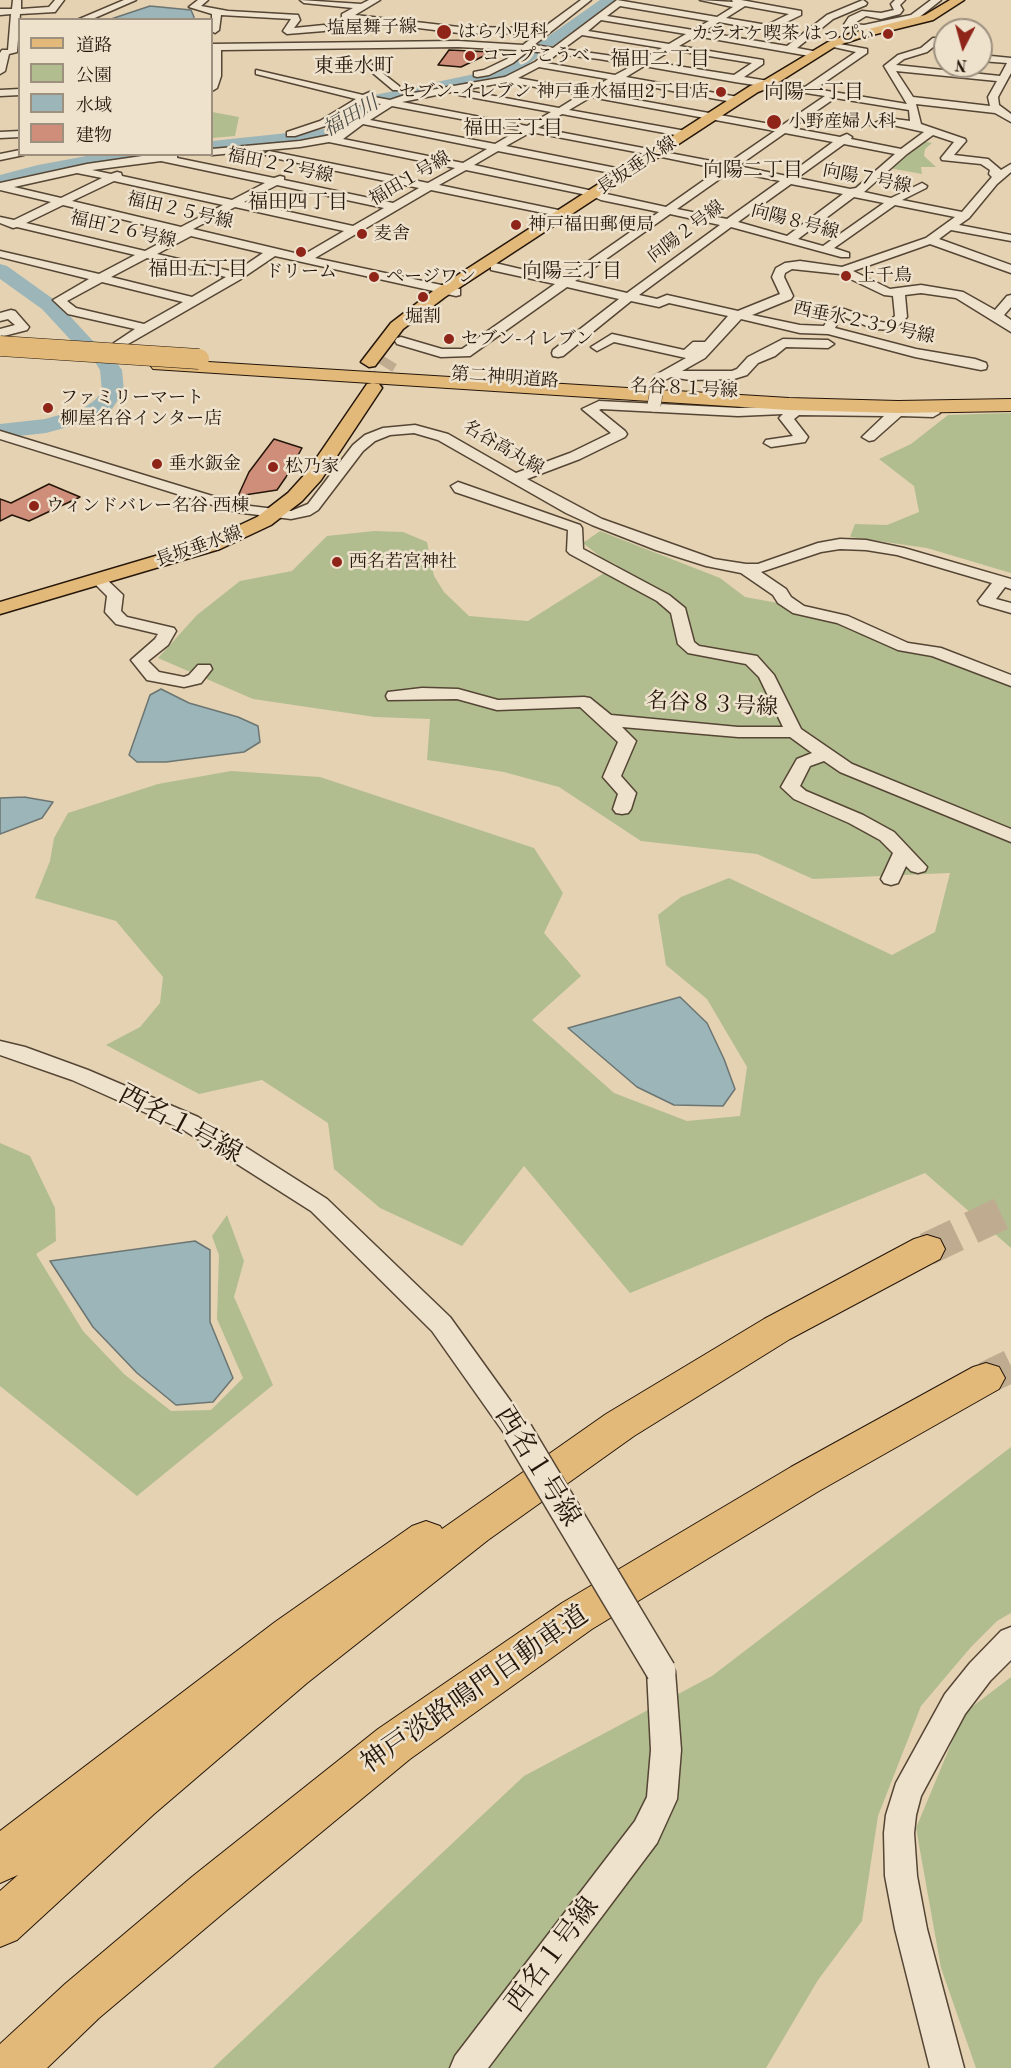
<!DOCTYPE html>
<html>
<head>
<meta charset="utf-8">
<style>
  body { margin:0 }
  #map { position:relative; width:1011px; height:2068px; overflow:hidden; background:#e5d2b2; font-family:"Old Standard TT","Noto Serif JP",serif }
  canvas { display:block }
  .legend { position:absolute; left:18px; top:18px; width:195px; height:138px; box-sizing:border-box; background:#eee2cd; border:2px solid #9e907f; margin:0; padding:8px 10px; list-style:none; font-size:18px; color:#25160a }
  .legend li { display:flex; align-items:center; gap:12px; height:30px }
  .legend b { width:30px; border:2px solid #9e907f }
  .north { position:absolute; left:933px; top:18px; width:60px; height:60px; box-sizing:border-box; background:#eee2cd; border:2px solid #9e907f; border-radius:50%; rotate:186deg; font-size:16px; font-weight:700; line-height:24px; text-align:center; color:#25160a }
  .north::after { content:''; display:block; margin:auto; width:21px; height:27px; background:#8f2418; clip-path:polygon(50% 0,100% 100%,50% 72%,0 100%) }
</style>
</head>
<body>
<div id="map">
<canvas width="1011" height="2068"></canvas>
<ul class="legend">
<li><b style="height:8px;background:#e2b979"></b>道路</li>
<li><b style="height:16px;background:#b1bd8f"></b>公園</li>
<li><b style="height:16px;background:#9bb5b8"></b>水域</li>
<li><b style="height:16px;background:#cf8e79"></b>建物</li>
</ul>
<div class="north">N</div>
</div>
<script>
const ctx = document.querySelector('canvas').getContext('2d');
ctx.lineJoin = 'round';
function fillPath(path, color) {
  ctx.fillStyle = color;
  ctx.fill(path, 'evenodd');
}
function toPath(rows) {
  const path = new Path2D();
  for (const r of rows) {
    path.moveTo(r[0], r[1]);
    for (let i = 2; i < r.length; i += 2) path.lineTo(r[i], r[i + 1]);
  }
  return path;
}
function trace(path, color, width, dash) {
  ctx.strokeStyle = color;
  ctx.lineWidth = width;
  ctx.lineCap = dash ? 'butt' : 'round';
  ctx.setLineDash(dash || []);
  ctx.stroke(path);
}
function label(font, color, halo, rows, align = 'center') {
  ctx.font = font + ' "Old Standard TT","Noto Serif JP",serif';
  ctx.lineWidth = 5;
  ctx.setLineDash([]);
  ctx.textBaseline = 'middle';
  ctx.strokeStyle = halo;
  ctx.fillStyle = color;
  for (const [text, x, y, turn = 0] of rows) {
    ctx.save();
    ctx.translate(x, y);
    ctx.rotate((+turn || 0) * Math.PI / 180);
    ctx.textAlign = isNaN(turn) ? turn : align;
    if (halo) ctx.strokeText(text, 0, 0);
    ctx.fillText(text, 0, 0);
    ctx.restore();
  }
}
fillPath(toPath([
  [212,112,239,117,235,136,212,138],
  [923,141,932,143,925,149,924,156,936,167,921,167,922,174,889,168],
  [1011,413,1011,573,927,548,850,537,855,524,887,525,919,512,914,486,879,459,911,444,948,415],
  [374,531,403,532,427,542,434,576,444,592,469,616,528,621,617,565,602,558,583,543,600,531,720,578,745,597,800,607,854,632,930,653,1011,686,1011,1248,925,1173,630,1293,524,1166,462,1246,380,1208,334,1169,328,1123,262,1080,199,1094,106,1045,140,1027,160,1003,163,977,116,921,35,898,50,861,54,838,68,813,158,784,231,771,320,777,534,848,563,893,544,933,581,976,532,1020,614,1093,687,1121,740,1116,747,1067,707,999,666,965,658,915,681,897,729,878,892,955,935,932,950,873,813,879,757,854,641,841,559,787,504,772,427,760,430,719,375,717,253,699,158,658,197,615,240,581,292,571,327,536],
  [0,1143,30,1156,55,1208,56,1241,36,1254,83,1331,124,1374,171,1411,211,1410,243,1378,217,1319,219,1255,212,1236,227,1215,244,1261,234,1297,273,1385,137,1496,0,1386],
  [1011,1447,1011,1613,997,1621,971,1647,921,1706,878,1816,862,1921,818,1980,766,2068,213,2068,524,1776,712,1676],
  [1011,1677,1011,2068,976,2068,941,1968,916,1828,964,1713]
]), '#b1bd8f');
const water = toPath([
  [150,6,191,10,194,17,193,20,111,19,150,6],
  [161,689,189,703,238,717,258,726,260,742,244,752,166,762,137,762,129,755,150,695,161,689],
  [24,797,53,802,42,818,0,834,0,798,24,797],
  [680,997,707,1023,724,1059,735,1089,723,1106,674,1105,637,1087,568,1028,680,997],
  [195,1241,210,1250,210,1322,233,1378,213,1402,176,1405,137,1373,93,1327,50,1261,195,1241]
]);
fillPath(water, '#9bb5b8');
trace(water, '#6c7572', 1.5);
fillPath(toPath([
  [600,0,616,0,513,75,381,103,337,137,326,140,212,151,212,141,325,129,370,96,503,68,600,0],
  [97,154,137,154,129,159,39,175,0,185,0,175,38,165,97,154],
  [0,264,7,266,56,301,92,340,110,354,122,370,124,391,112,409,100,418,46,433,0,438,0,424,45,419,84,408,96,399,102,391,100,370,95,362,78,348,42,309,0,279,0,264]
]), '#9bb5b8');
const building = toPath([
  [449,50,492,52,461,67,438,65,449,50],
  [274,439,302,448,286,477,277,490,238,496,249,472,274,439],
  [49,484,80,497,29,521,12,515,0,521,0,499,11,503,49,484]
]);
fillPath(building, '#cf8e79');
trace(building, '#25160a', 1.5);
trace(toPath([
  [373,388,390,360]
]), '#bfac90', 16, [16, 8]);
trace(toPath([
  [927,1249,1011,1209],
  [986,1378,1011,1366]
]), '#bfac90', 33, [33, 16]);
const minor = toPath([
  [13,0,21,0,21,9,49,7,55,0,64,0,55,12,20,14,17,52,9,54,5,71,0,74,0,53,2,50,8,50,11,14,0,15,0,9,12,9,13,0],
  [124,0,136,0,90,20,77,20,124,0],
  [198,0,208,0,201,6,228,11,298,15,300,20,294,28,324,25,328,28,324,31,287,34,283,31,291,19,221,15,219,30,215,33,212,31,212,14,189,7,198,0],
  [300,0,361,4,369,0,380,0,355,15,459,27,543,28,581,0,591,0,534,45,553,48,617,0,717,17,733,7,700,0,733,2,732,0,741,0,801,11,801,15,768,31,719,22,703,32,787,46,827,15,863,0,867,3,866,5,833,19,797,48,818,52,820,54,815,57,696,36,679,46,763,60,763,64,744,77,805,87,856,52,829,46,829,42,867,49,867,53,815,89,907,104,884,66,898,55,921,48,933,38,945,38,945,44,938,43,927,52,904,59,896,65,1000,76,1007,63,981,61,981,55,1011,58,1011,73,998,97,999,105,1011,114,1011,122,995,113,916,104,921,124,965,139,966,141,954,155,988,159,1001,170,1011,164,1011,172,997,184,969,218,959,225,1011,235,1011,241,951,230,939,239,1011,265,1011,273,930,244,853,271,890,289,921,285,963,292,995,310,1007,296,1011,295,1011,307,1004,315,1011,320,1011,332,956,298,921,293,905,295,907,317,894,330,875,329,841,316,835,328,916,349,975,359,986,363,987,366,986,369,981,370,915,357,828,334,800,333,741,319,705,358,682,371,732,371,737,369,748,357,783,339,828,340,834,344,828,348,786,347,775,356,758,363,747,375,734,379,690,380,671,377,659,383,652,379,654,376,686,358,614,342,597,351,591,347,612,334,684,350,693,342,705,342,728,316,669,303,659,307,631,301,563,356,558,357,553,356,552,353,553,350,619,299,567,287,470,356,441,357,397,344,395,341,397,338,401,337,442,349,462,349,555,284,491,270,491,264,495,263,563,279,659,212,601,200,592,196,466,170,439,185,563,211,569,214,563,217,431,190,315,258,460,289,460,295,456,296,275,256,241,279,128,344,134,352,133,355,123,355,114,343,135,329,68,314,53,300,89,279,0,257,0,251,99,274,135,255,17,227,13,228,0,223,0,217,14,220,51,202,0,190,0,183,87,164,156,154,177,154,177,158,274,178,280,176,284,177,284,180,393,203,419,188,269,157,264,154,269,151,428,183,455,168,329,142,300,147,212,155,209,154,212,154,212,149,300,141,336,134,381,104,366,101,328,125,295,136,287,136,287,132,320,121,356,99,256,74,256,70,363,95,370,92,373,93,374,97,390,100,408,94,505,77,535,62,547,53,528,51,513,63,489,75,477,77,474,76,474,72,484,70,507,59,517,50,458,47,221,50,221,76,217,88,212,91,212,44,458,41,523,45,537,34,459,33,345,19,342,18,342,14,353,8,304,3,300,0],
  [620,6,709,21,693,30,607,16,620,6],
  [745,6,789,14,767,25,726,18,745,6],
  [601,20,686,34,669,44,588,31,601,20],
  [582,35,662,48,641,60,563,49,582,35],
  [672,50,752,63,734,75,652,62,672,50],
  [557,54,599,59,634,65,615,75,546,63,557,54],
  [644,66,735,82,825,96,781,126,598,93,618,81,738,103,743,100,738,97,626,77,644,66],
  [539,67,608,79,588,91,518,78,539,67],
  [896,71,997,81,988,97,990,106,913,97,896,71],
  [508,82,580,95,559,108,462,90,508,82],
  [461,90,457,93,459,95,551,112,527,126,402,102,461,90],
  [591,97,775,131,727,164,538,128,562,114,686,137,691,134,686,131,569,110,591,97],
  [835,98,909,110,910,121,887,118,870,125,875,128,888,124,924,132,901,149,851,139,852,137,847,134,840,137,792,128,835,98],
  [392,106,519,130,495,144,370,120,392,106],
  [363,124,487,149,463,163,343,139,363,124],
  [531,132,657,156,720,169,666,207,474,165,498,151,626,176,631,173,626,170,506,146,531,132],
  [785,133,833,142,787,176,738,166,785,133],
  [933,135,954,142,941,158,942,160,981,164,990,170,989,174,992,177,962,212,902,200,926,188,927,186,922,183,891,198,864,192,907,154,933,135],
  [844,144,895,154,856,188,850,189,797,178,844,144],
  [161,161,265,183,232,200,122,176,121,173,117,172,111,174,92,170,161,161],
  [731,171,780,181,727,219,677,209,731,171],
  [77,173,102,178,61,198,14,187,77,173],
  [114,181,223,205,181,227,72,201,114,181],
  [791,184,843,194,787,236,738,222,791,184],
  [277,185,384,208,353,226,244,202,277,185],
  [854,197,884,203,823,246,798,239,854,197],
  [63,205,179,233,145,251,26,223,63,205],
  [895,205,955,217,926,238,842,267,800,261,785,263,776,268,772,277,780,294,738,311,667,295,657,299,639,295,731,227,841,257,849,257,849,253,834,248,895,205],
  [235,207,344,231,303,255,193,229,235,207],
  [670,214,720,225,627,293,575,281,670,214],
  [191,236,263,253,235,272,157,254,191,236],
  [147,258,226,277,192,297,111,277,147,258],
  [792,269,840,274,884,295,893,296,895,316,887,323,881,322,838,307,834,308,824,326,800,325,752,315,791,299,793,296,784,277,785,273,792,269],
  [102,282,183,302,144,324,76,308,67,301,102,282],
  [895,0,905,0,900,5,903,10,900,14,881,19,866,16,853,24,864,25,911,15,931,0,941,0,917,19,864,31,843,26,849,17,862,11,881,13,894,10,891,4,895,0],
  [371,64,399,86,399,90,393,90,368,69,366,67,371,64],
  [20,89,20,95,0,96,0,90,20,89],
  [20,131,20,137,0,138,0,132,20,131],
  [20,150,20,154,24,155,0,160,0,154,20,150],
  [11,310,15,311,29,327,27,330,0,337,0,329,15,325,8,319,0,321,0,313,11,310],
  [599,401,738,408,795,406,938,410,940,413,933,417,901,416,874,440,869,441,862,437,884,416,799,415,794,419,808,437,805,442,771,447,764,443,766,440,793,436,779,418,783,414,738,416,601,409,599,410,625,431,627,434,625,437,580,459,527,479,602,519,714,559,746,564,758,564,818,543,840,539,866,540,904,548,1011,579,1011,589,1005,587,996,599,1011,603,1011,613,980,604,978,601,992,583,897,555,866,550,840,549,821,552,761,572,786,589,791,597,804,606,848,616,908,643,941,648,1011,675,1011,686,932,656,898,650,837,623,793,613,778,603,773,595,741,573,706,566,656,550,592,525,566,513,438,440,414,433,390,435,375,441,363,451,318,510,310,515,291,519,235,512,0,439,0,431,242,505,291,511,308,504,353,445,365,435,383,428,415,425,448,434,516,473,570,453,611,433,582,409,599,401],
  [458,482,580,525,582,528,583,549,669,595,685,608,694,642,699,646,757,656,774,675,801,729,852,764,1011,829,1011,842,840,772,824,761,810,766,800,786,806,791,863,815,894,832,927,867,925,871,918,873,911,871,906,866,898,883,891,885,884,883,881,879,893,853,880,840,849,823,794,799,781,787,797,759,812,753,790,737,738,737,622,727,636,741,621,776,636,793,631,809,628,813,622,814,616,813,613,809,618,794,603,777,618,742,580,707,497,710,457,699,388,700,386,696,388,692,422,688,458,689,498,700,584,697,590,698,611,715,738,727,783,727,759,677,746,664,688,653,678,644,671,613,657,601,570,554,567,551,568,530,455,492,451,486,458,482],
  [98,574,103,576,123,595,121,611,127,617,174,628,176,631,168,645,148,661,159,672,184,677,189,675,198,665,210,665,212,669,201,683,184,687,147,680,131,660,155,639,158,634,116,624,105,612,107,596,90,579,98,574],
  [0,1041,25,1047,88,1070,198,1117,327,1199,450,1317,527,1424,531,1432,527,1440,518,1443,509,1440,432,1331,311,1211,182,1129,72,1080,0,1055,0,1041],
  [1011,1627,1011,1660,990,1681,965,1714,921,1796,916,1815,914,1833,917,1876,927,1929,964,2068,930,2068,895,1929,885,1876,884,1833,886,1815,896,1783,945,1694,970,1663,1001,1631,1011,1627],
  [661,1658,671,1662,675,1671,681,1750,677,1799,657,1843,488,2068,450,2068,455,2056,635,1821,647,1797,651,1750,647,1671,651,1662,661,1658]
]);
const major = toPath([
  [950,0,964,0,933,20,860,38,836,46,771,87,758,92,445,297,403,329,375,366,369,367,361,362,391,323,433,291,750,86,763,81,828,42,852,33,925,15,950,0],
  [373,383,379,384,382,388,321,480,302,501,271,525,220,549,0,614,0,602,206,541,257,517,288,493,307,472,367,384,373,383]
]);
const highway = toPath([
  [160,359,789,398,898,401,1011,399,1011,411,898,413,789,410,153,369,150,365,153,361,160,359],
  [927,1235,940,1239,945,1249,940,1259,790,1339,634,1436,488,1540,307,1683,154,1814,17,1940,0,1947,0,1891,18,1875,0,1883,0,1831,275,1622,412,1526,426,1521,440,1526,442,1529,606,1414,764,1319,914,1239,927,1235],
  [986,1363,999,1367,1005,1378,999,1389,819,1491,592,1629,410,1759,227,1910,99,2018,47,2068,0,2068,0,2044,65,1984,193,1876,378,1729,562,1603,791,1467,973,1367,986,1363]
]);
trace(minor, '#554534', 3);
trace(major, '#25160a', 3);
trace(highway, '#25160a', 2);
fillPath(minor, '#eee2cd');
fillPath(major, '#e2b979');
fillPath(highway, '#e2b979');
const minorBridgeFar1 = toPath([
  [654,405,659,379]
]);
const minorBridge = toPath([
  [518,1432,661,1671]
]);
const highwayBridge = toPath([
  [0,346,199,359]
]);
trace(minorBridgeFar1, '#554534', 14, []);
trace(minorBridge, '#554534', 32, []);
trace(highwayBridge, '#25160a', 21, []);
trace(minorBridgeFar1, '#eee2cd', 13);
trace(minorBridge, '#eee2cd', 29);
trace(highwayBridge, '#e2b979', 20);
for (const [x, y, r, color] of [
  [444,32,8,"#8f2418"],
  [888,34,6,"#8f2418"],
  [470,56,6,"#8f2418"],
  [721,92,6,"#8f2418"],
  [774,122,8,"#8f2418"],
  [516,225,6,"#8f2418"],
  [362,234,6,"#8f2418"],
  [301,252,6,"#8f2418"],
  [846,276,6,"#8f2418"],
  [374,277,6,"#8f2418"],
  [423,297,6,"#8f2418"],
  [449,339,6,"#8f2418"],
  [48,408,6,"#8f2418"],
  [157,464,6,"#8f2418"],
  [273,467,6,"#8f2418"],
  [34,506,6,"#8f2418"],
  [337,562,6,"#8f2418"]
]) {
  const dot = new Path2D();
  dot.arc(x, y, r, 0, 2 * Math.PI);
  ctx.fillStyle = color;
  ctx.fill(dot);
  trace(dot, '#eee2cd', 2);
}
label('18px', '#25160a', '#eee2cd', [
  ["塩屋舞子線",372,28,-1],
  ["福田２２号線",280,166,12],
  ["長坂垂水線",637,166,-33],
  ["福田１号線",410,179,-30],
  ["向陽７号線",867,179,11],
  ["福田２５号線",180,211,13],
  ["向陽８号線",795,222,15],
  ["福田２６号線",123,230,13],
  ["向陽２号線",686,232,-37],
  ["西垂水２３９号線",864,323,12],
  ["第二神明道路",505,378,4],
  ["名谷８１号線",684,389,3],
  ["名谷高丸線",503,448,30],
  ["長坂垂水線",199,547,-19]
]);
label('18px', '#25160a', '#eee2cd', [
  ["はら小児科",458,32],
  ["カラオケ喫茶 はっぴぃ",876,34,"right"],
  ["コープこうべ",482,56],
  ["セブン-イレブン 神戸垂水福田2丁目店",709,92,"right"],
  ["小野産婦人科",788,122],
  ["神戸福田郵便局",528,225],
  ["麦舎",374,234],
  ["ドリーム",301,272,"center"],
  ["上千鳥",858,276],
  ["ページワン",386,277],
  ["堀割",423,317,"center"],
  ["セブン-イレブン",461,339],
  ["ファミリーマート",60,398],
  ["柳屋名谷インター店",60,419],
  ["垂水鈑金",169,464],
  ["松乃家",285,467],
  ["ウィンドバレー名谷 西棟",46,506],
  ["西名若宮神社",349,562]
], 'left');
label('20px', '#25160a', '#eee2cd', [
  ["福田二丁目",660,60],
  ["東垂水町",354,67],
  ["向陽一丁目",814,93],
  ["福田三丁目",513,129],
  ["向陽二丁目",753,171],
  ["福田四丁目",298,203],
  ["福田五丁目",198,270],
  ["向陽三丁目",572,272]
]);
label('italic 20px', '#4e4e47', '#eee2cd', [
  ["福田川",351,117,-30]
]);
label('22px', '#25160a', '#eee2cd', [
  ["名谷８３号線",712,705,3]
]);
label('27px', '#25160a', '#eee2cd', [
  ["西名１号線",180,1125,28],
  ["西名１号線",537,1467,58],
  ["神戸淡路鳴門自動車道",475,1690,-35],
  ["西名１号線",553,1955,-53]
]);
</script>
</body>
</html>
